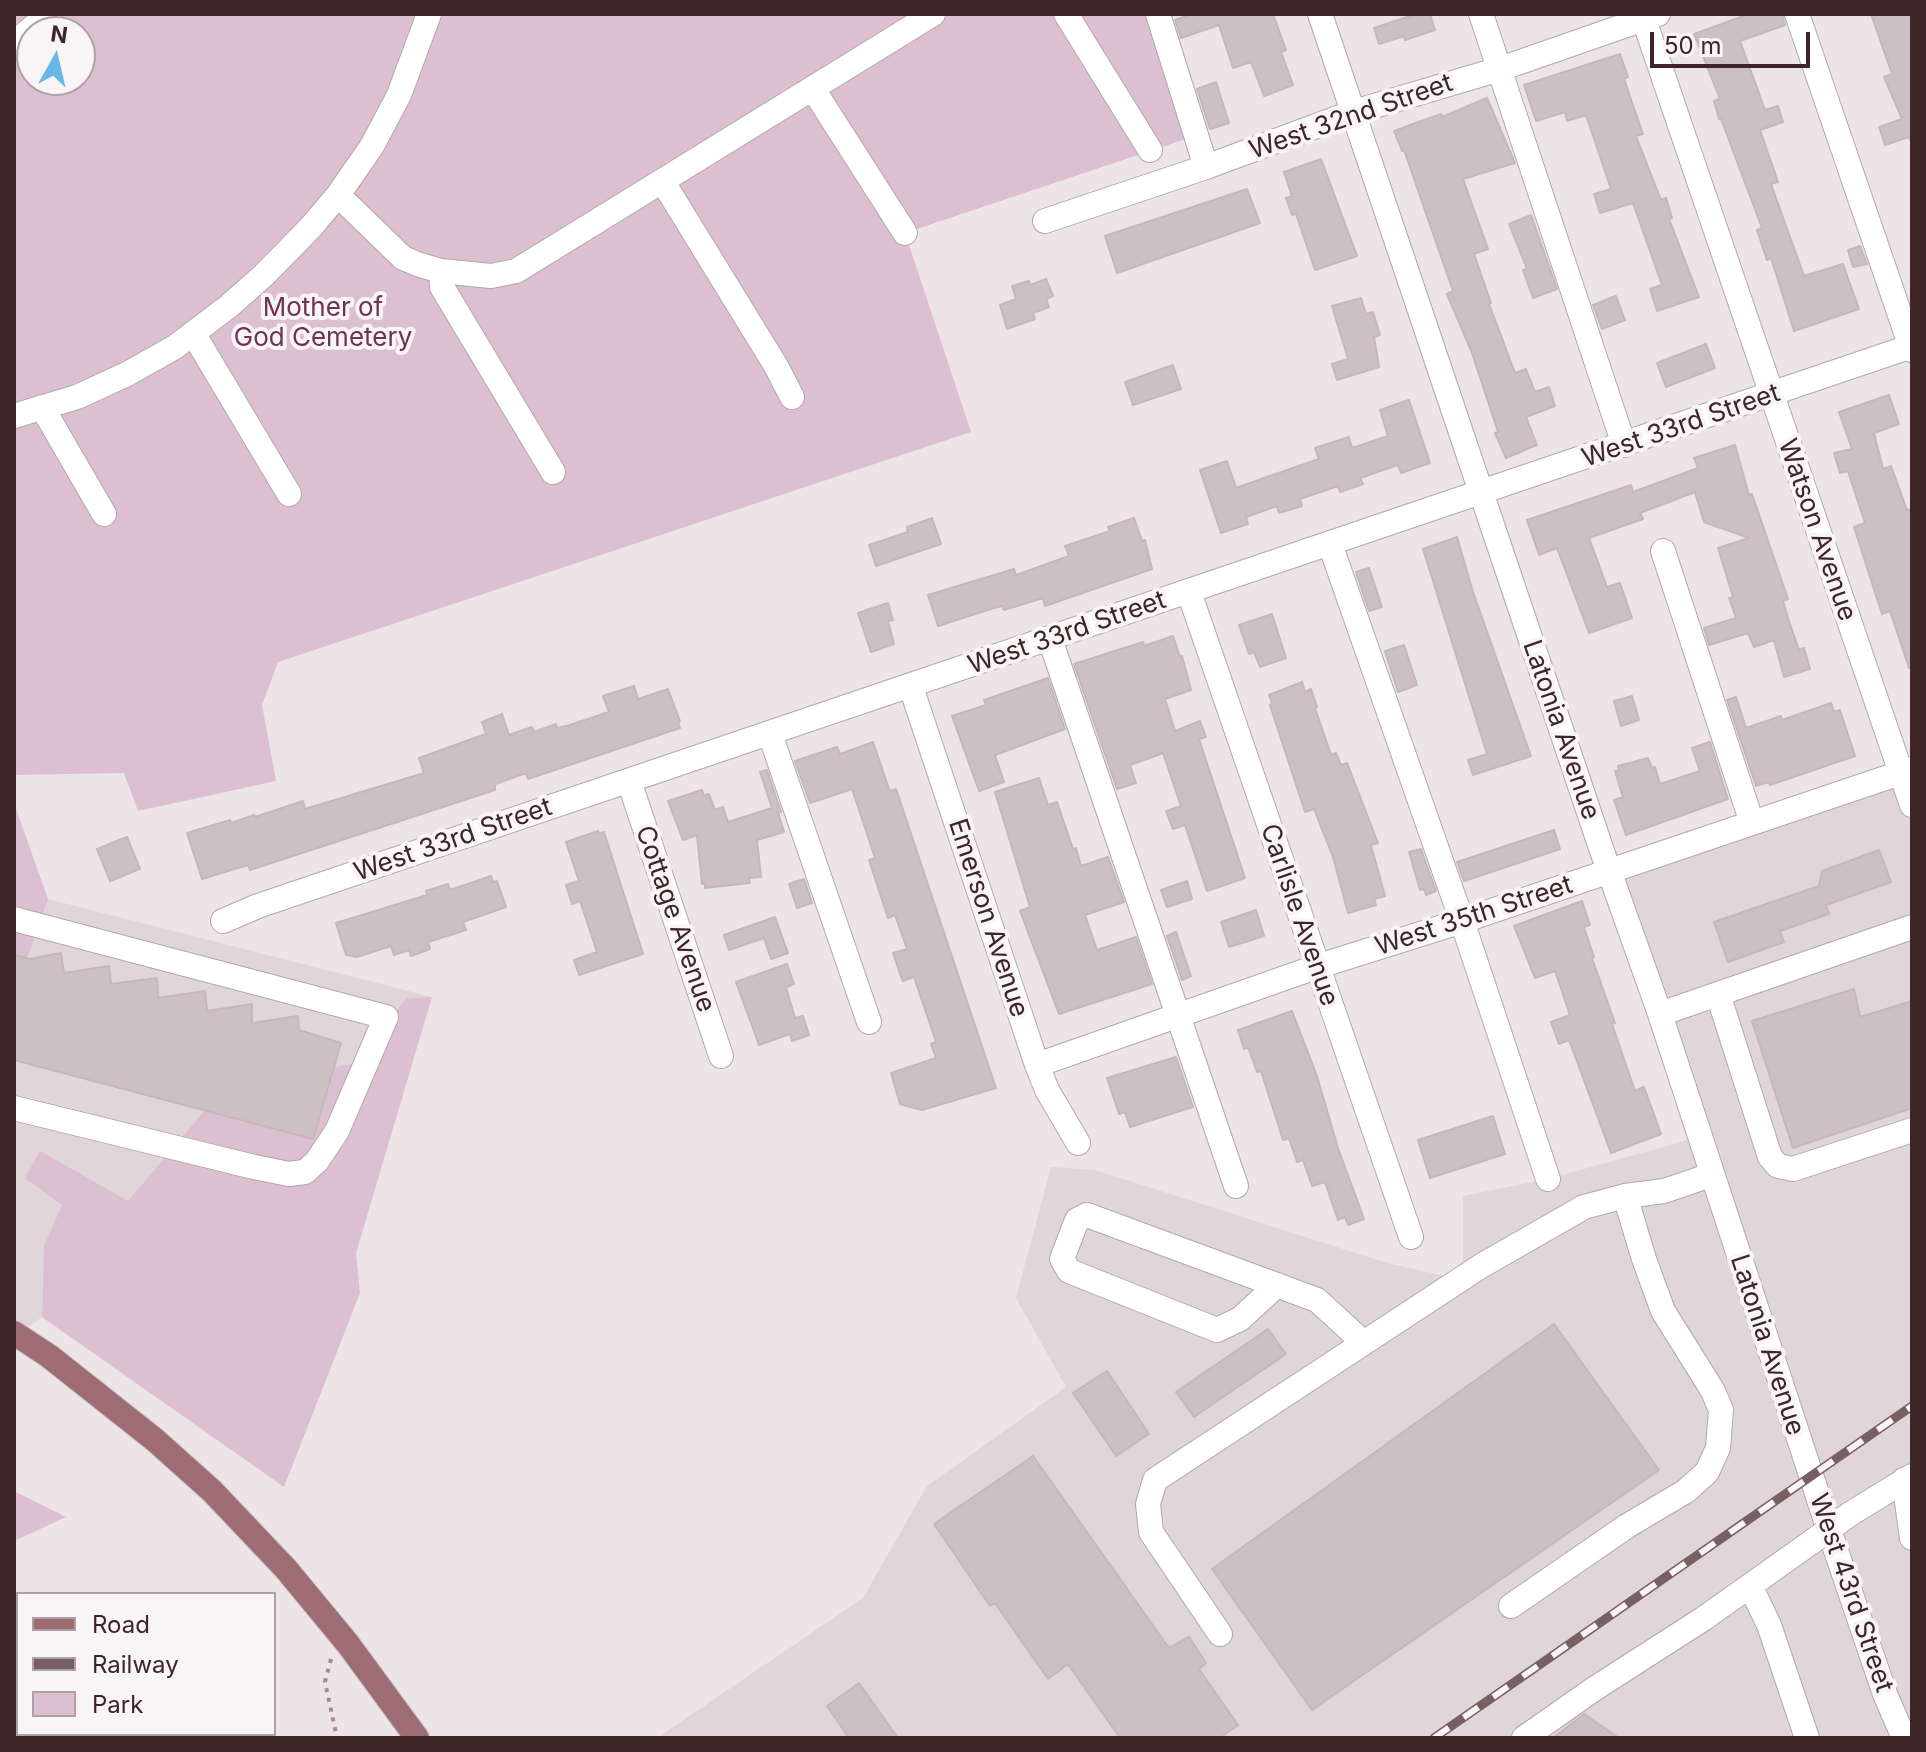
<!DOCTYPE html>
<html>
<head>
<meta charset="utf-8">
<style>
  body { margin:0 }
  #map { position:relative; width:1926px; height:1752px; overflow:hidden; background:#ece4e7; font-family:Inter,sans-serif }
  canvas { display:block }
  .frame { position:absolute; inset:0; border:16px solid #3d2528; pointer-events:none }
  .legend { position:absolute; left:16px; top:1592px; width:260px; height:144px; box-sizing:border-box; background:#f9f4f6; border:2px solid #aea1a4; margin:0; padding:10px 14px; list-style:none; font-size:24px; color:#3d2528 }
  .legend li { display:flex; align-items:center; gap:16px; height:40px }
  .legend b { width:40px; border:2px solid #aea1a4 }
  .north { position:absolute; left:16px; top:16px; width:80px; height:80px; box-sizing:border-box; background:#f9f4f6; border:2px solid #aea1a4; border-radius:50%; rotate:8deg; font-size:22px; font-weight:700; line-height:32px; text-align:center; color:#3d2528 }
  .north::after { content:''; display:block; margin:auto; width:28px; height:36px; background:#67b7e7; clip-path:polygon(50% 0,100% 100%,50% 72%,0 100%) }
  .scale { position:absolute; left:1650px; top:32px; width:160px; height:36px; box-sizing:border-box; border:4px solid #3d2528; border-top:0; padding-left:10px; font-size:24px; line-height:28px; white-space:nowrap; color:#3d2528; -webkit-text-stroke:6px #f9f4f6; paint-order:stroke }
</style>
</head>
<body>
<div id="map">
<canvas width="1926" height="1752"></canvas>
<div class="frame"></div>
<ul class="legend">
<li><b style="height:10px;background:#9e6c73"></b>Road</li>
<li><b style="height:10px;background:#785f63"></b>Railway</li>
<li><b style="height:22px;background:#dcbfd0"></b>Park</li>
</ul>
<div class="north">N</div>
<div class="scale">50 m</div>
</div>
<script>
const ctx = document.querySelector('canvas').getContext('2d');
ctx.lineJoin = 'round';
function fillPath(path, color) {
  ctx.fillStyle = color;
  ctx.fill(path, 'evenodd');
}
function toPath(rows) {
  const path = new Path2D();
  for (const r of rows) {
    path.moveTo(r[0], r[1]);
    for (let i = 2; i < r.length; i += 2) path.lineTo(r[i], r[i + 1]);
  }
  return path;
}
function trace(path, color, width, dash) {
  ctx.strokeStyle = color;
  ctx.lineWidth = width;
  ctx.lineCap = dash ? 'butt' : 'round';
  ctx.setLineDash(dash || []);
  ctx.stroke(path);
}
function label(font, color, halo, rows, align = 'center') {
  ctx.font = font + ' Inter,sans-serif';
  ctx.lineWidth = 8;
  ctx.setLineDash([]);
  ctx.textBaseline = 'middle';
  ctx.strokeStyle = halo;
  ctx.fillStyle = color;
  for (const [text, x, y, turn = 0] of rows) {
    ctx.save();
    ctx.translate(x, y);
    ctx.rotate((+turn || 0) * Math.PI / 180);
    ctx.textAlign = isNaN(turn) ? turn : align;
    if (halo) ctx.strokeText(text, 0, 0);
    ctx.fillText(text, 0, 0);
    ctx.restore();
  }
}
fillPath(toPath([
  [1912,769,1912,1738,657,1738,863,1598,927,1486,1066,1387,1016,1298,1051,1167,1095,1170,1387,1263,1463,1280,1463,1196,1548,1179,1699,1137,1609,871],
  [48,899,432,997,406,998,360,1062,221,1091,128,1201,62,1205,44,1245,42,1317,17,1335,14,1333,14,995]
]), '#e0d5d8');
fillPath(toPath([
  [14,14,1158,14,1198,135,905,233,971,432,278,662,262,705,276,781,138,811,124,773,14,775],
  [32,32,80,32,80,80,32,80],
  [14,803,48,899,14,995],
  [432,997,356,1253,360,1293,284,1487,42,1317,44,1245,62,1205,25,1178,40,1151,128,1201,221,1091,360,1062,406,998],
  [14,1491,66,1517,14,1541]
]), '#dcbfd0');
const building = toPath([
  [1192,14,1273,14,1286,50,1281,52,1293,85,1264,96,1251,62,1233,68,1219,25,1181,38,1175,20,1192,14],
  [1416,14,1430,14,1435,30,1405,40,1404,36,1379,44,1374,28,1416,14],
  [1749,14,1782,14,1785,25,1740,41,1765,110,1778,106,1783,122,1760,130,1778,182,1771,184,1804,276,1843,264,1859,309,1794,331,1771,258,1767,260,1757,230,1762,228,1721,119,1719,119,1714,101,1720,99,1694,34,1749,14],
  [1871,14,1912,14,1912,143,1909,137,1885,145,1879,127,1902,119,1884,77,1892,74,1871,14],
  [1620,54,1628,77,1624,79,1643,134,1636,136,1661,200,1666,198,1672,218,1669,219,1699,297,1657,311,1650,289,1662,285,1633,203,1600,213,1594,194,1611,189,1586,115,1567,121,1565,112,1536,121,1524,85,1620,54],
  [1216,82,1229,123,1210,129,1197,89,1216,82],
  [1487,98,1515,163,1463,179,1488,249,1474,254,1491,303,1489,304,1515,373,1526,369,1535,392,1549,387,1555,406,1526,417,1537,445,1506,458,1495,433,1498,432,1472,353,1447,294,1453,291,1404,150,1402,151,1394,131,1441,114,1442,117,1487,98],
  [1321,159,1357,256,1315,270,1296,214,1292,215,1286,198,1292,196,1284,172,1321,159],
  [1247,189,1260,223,1117,273,1105,236,1247,189],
  [1531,215,1557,289,1533,298,1523,270,1527,269,1509,224,1531,215],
  [1860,246,1867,264,1853,267,1848,250,1860,246],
  [1046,279,1053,296,1046,299,1049,307,1033,313,1035,319,1007,329,1000,305,1016,299,1012,286,1029,281,1030,285,1046,279],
  [1616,296,1625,320,1602,329,1593,305,1616,296],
  [1361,298,1366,314,1373,312,1380,335,1374,337,1379,367,1337,380,1332,364,1348,359,1332,306,1361,298],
  [1706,344,1715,368,1666,387,1657,363,1706,344],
  [1173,365,1181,389,1133,405,1125,382,1173,365],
  [1889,395,1899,424,1874,433,1883,469,1891,466,1907,510,1912,509,1912,667,1909,668,1890,611,1882,614,1854,527,1865,523,1848,471,1840,473,1834,453,1852,449,1839,412,1889,395],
  [1409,400,1430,463,1401,473,1398,465,1360,478,1363,484,1340,492,1338,486,1300,499,1302,506,1279,513,1277,506,1246,517,1248,524,1221,533,1200,470,1227,461,1236,488,1264,478,1319,459,1315,448,1349,437,1352,448,1388,436,1380,410,1409,400],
  [1735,445,1749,495,1752,494,1788,599,1783,601,1788,618,1799,650,1804,648,1810,669,1784,677,1774,640,1754,647,1748,633,1709,645,1704,628,1736,618,1729,598,1733,597,1718,548,1749,538,1704,522,1695,492,1640,513,1643,519,1589,538,1607,587,1620,583,1632,618,1589,633,1557,548,1539,555,1527,520,1631,485,1633,492,1698,468,1694,458,1735,445],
  [932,518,941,544,876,566,869,545,908,532,907,527,932,518],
  [1134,518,1142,541,1145,540,1152,569,1045,606,1043,598,1004,610,1002,606,994,608,938,626,928,595,1014,569,1016,575,1069,556,1065,546,1110,531,1108,527,1134,518],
  [1457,537,1473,592,1531,756,1473,775,1468,760,1487,754,1423,549,1457,537],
  [1369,568,1382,607,1369,611,1356,572,1369,568],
  [888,603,893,620,888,621,894,644,871,652,858,613,888,603],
  [1272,614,1286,658,1260,667,1254,652,1249,654,1239,625,1272,614],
  [1173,636,1180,657,1182,656,1191,690,1165,699,1175,731,1200,721,1206,737,1199,739,1245,878,1207,891,1185,825,1173,829,1166,811,1181,806,1163,753,1130,765,1136,783,1117,789,1074,664,1143,642,1144,646,1173,636],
  [1404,645,1417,685,1398,692,1385,651,1404,645],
  [1048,678,1065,729,995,755,1004,782,979,791,952,716,986,705,984,700,1048,678],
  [1302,682,1305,692,1311,689,1317,707,1315,708,1331,755,1336,753,1341,765,1347,763,1378,843,1371,845,1385,896,1374,899,1376,905,1348,913,1333,857,1314,809,1305,812,1270,705,1272,703,1269,695,1302,682],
  [634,686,638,699,668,689,680,721,678,722,680,728,528,779,526,773,495,784,495,790,250,870,248,865,202,879,187,833,230,820,231,823,254,815,255,817,303,801,305,809,424,773,419,758,486,734,482,722,502,714,509,735,532,727,534,732,556,724,557,728,570,725,609,712,603,696,634,686],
  [1632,696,1639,720,1621,726,1614,701,1632,696],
  [1736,697,1746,728,1781,716,1782,720,1831,703,1834,712,1840,710,1855,756,1770,785,1769,782,1756,786,1727,700,1736,697],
  [873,742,889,789,891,791,896,789,996,1088,922,1110,900,1104,891,1073,936,1058,931,1044,936,1042,914,977,903,981,900,974,893,953,907,949,895,915,888,918,869,860,875,858,852,789,810,803,795,761,837,747,840,754,873,742],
  [1710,742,1728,799,1626,835,1614,800,1623,797,1615,771,1619,770,1618,766,1648,758,1652,768,1655,767,1660,784,1700,771,1692,748,1710,742],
  [767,770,781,812,778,813,784,832,757,840,761,877,749,878,750,883,705,888,705,884,702,884,697,835,683,840,668,801,702,790,704,796,709,794,715,810,723,807,728,822,772,808,760,772,767,770],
  [1039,778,1048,805,1057,802,1073,849,1076,848,1081,866,1108,857,1124,902,1085,915,1097,950,1136,937,1152,984,1059,1014,1020,911,1030,907,995,792,1039,778],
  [1554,830,1560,849,1464,881,1457,862,1554,830],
  [598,831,599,834,604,832,643,954,579,975,574,960,597,952,580,901,572,904,566,885,579,881,566,842,598,831],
  [127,837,140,869,110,881,97,849,127,837],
  [1421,849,1436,891,1426,895,1424,889,1420,890,1409,852,1421,849],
  [1879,850,1891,882,1826,905,1829,914,1780,931,1784,942,1728,962,1714,922,1819,886,1822,871,1879,850],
  [491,876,493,882,497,881,506,907,463,922,466,930,428,942,430,949,411,956,409,950,394,955,391,946,357,957,346,955,336,923,427,895,426,891,448,884,450,890,491,876],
  [804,879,812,903,797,908,789,884,804,879],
  [1187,881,1192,899,1167,907,1161,890,1187,881],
  [1582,901,1590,925,1584,927,1594,957,1592,958,1615,1023,1612,1024,1635,1091,1644,1087,1661,1134,1611,1153,1569,1040,1559,1044,1551,1022,1570,1015,1555,971,1535,978,1514,926,1582,901],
  [1256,910,1264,936,1229,947,1221,922,1256,910],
  [775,917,788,953,771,959,764,938,729,950,724,935,775,917],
  [1176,932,1191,976,1182,980,1167,936,1176,932],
  [61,953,64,973,109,966,111,984,157,978,158,998,205,991,207,1011,252,1004,252,1023,298,1016,299,1030,341,1043,313,1139,14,1060,14,955,30,959,61,953],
  [787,964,794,984,786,987,795,1018,803,1016,809,1035,792,1041,790,1034,759,1045,736,982,787,964],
  [1854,989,1860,1017,1912,1001,1912,1108,1793,1148,1752,1021,1854,989],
  [1292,1011,1317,1076,1338,1148,1364,1219,1348,1225,1345,1217,1338,1220,1325,1182,1312,1186,1303,1160,1297,1162,1289,1138,1283,1140,1261,1071,1257,1072,1248,1047,1244,1049,1238,1030,1292,1011],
  [1176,1057,1193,1107,1130,1127,1125,1112,1119,1114,1107,1078,1176,1057],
  [1493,1116,1505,1154,1430,1178,1418,1140,1493,1116],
  [1554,1324,1659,1470,1312,1710,1212,1569,1554,1324],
  [1268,1329,1286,1354,1194,1417,1176,1392,1268,1329],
  [1107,1371,1149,1434,1116,1456,1073,1393,1107,1371],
  [1033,1456,1169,1648,1189,1637,1206,1663,1199,1669,1238,1725,1220,1738,1120,1738,1068,1664,1048,1679,995,1603,990,1606,934,1524,1033,1456],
  [859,1683,898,1738,849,1738,827,1706,859,1683],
  [1584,1714,1619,1738,1553,1738,1584,1714]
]);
fillPath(building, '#cdc0c4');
trace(building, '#c5b7bb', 2);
const minor = toPath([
  [1066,14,1150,150],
  [1158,14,1206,167],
  [1320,14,1601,848,1660,1014,1829,1530,1885,1694,1904,1738],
  [1481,14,1624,445],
  [1642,14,1912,805],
  [1797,14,1912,350],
  [14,43,49,14],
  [813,89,905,233],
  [663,182,776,366,792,397],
  [338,195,403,258,420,265,441,271,491,276,516,271,933,14],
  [1045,221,1206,167,1354,112,1500,69,1658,14],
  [441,271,442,287,553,472],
  [193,333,289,494],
  [42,407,104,514],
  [14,416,77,397,127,374,175,347,229,306,264,275,311,227,338,195,372,146,399,95,429,14],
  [1330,544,1462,921,1548,1179],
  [1663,551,1752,823],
  [1189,592,1411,1237],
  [1050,639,1236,1186],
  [911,687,1037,1065,1047,1090,1078,1143],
  [770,734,869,1022],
  [629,781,721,1056],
  [14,919,386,1017,337,1131,317,1161,305,1172,289,1174,254,1167,14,1108],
  [223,921,258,906,1912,346],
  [1718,994,1770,1157,1778,1166,1793,1169,1912,1130],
  [1660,1014,1912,927],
  [1037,1065,1316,967,1462,921,1912,769],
  [1277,1285,1240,1319,1217,1330,1069,1271,1062,1259,1077,1220,1087,1215,1317,1300,1364,1343],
  [1904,1480,1912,1538],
  [1850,1514,1912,1476],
  [1748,1588,1756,1598,1769,1625,1807,1738],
  [1511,1606,1627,1526,1686,1491,1707,1472,1718,1448,1721,1410,1713,1391,1663,1311,1644,1259,1625,1196],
  [1220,1634,1151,1532,1148,1504,1155,1480,1481,1266,1584,1207,1625,1196,1664,1191,1711,1175],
  [1524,1738,1594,1689,1703,1619,1813,1541]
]);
const major = toPath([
  [14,1333,49,1356,155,1440,212,1491,286,1569,348,1644,417,1738]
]);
trace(minor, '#b4a7aa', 26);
trace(major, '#c9c2c3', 26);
trace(toPath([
  [331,1659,325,1682,337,1738]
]), '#ad878e', 4, [4, 6]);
trace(minor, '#fff', 24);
trace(major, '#9e6c73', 24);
const rail = toPath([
  [1434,1738,1912,1406]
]);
trace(rail, '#785f63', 9);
trace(rail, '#f9f4f6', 6, [18]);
const minorBridge = toPath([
  [1813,1541,1850,1514]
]);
trace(minorBridge, '#b4a7aa', 26, []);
trace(minorBridge, '#fff', 24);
label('26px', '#3d2528', '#f9f4f6', [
  ["West 32nd Street",1351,117,-19],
  ["West 33rd Street",1681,426,-19],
  ["Watson Avenue",1817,530,71],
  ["West 33rd Street",1067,633,-19],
  ["Latonia Avenue",1561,730,71],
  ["West 33rd Street",453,840,-19],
  ["Carlisle Avenue",1299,915,71],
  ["West 35th Street",1474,916,-18],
  ["Emerson Avenue",988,918,72],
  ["Cottage Avenue",675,919,71],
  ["Latonia Avenue",1767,1345,72],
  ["West 43rd Street",1851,1593,71]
]);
label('26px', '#703250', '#f9f4f6', [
  ["Mother of",323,308],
  ["God Cemetery",323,338]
]);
</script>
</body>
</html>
